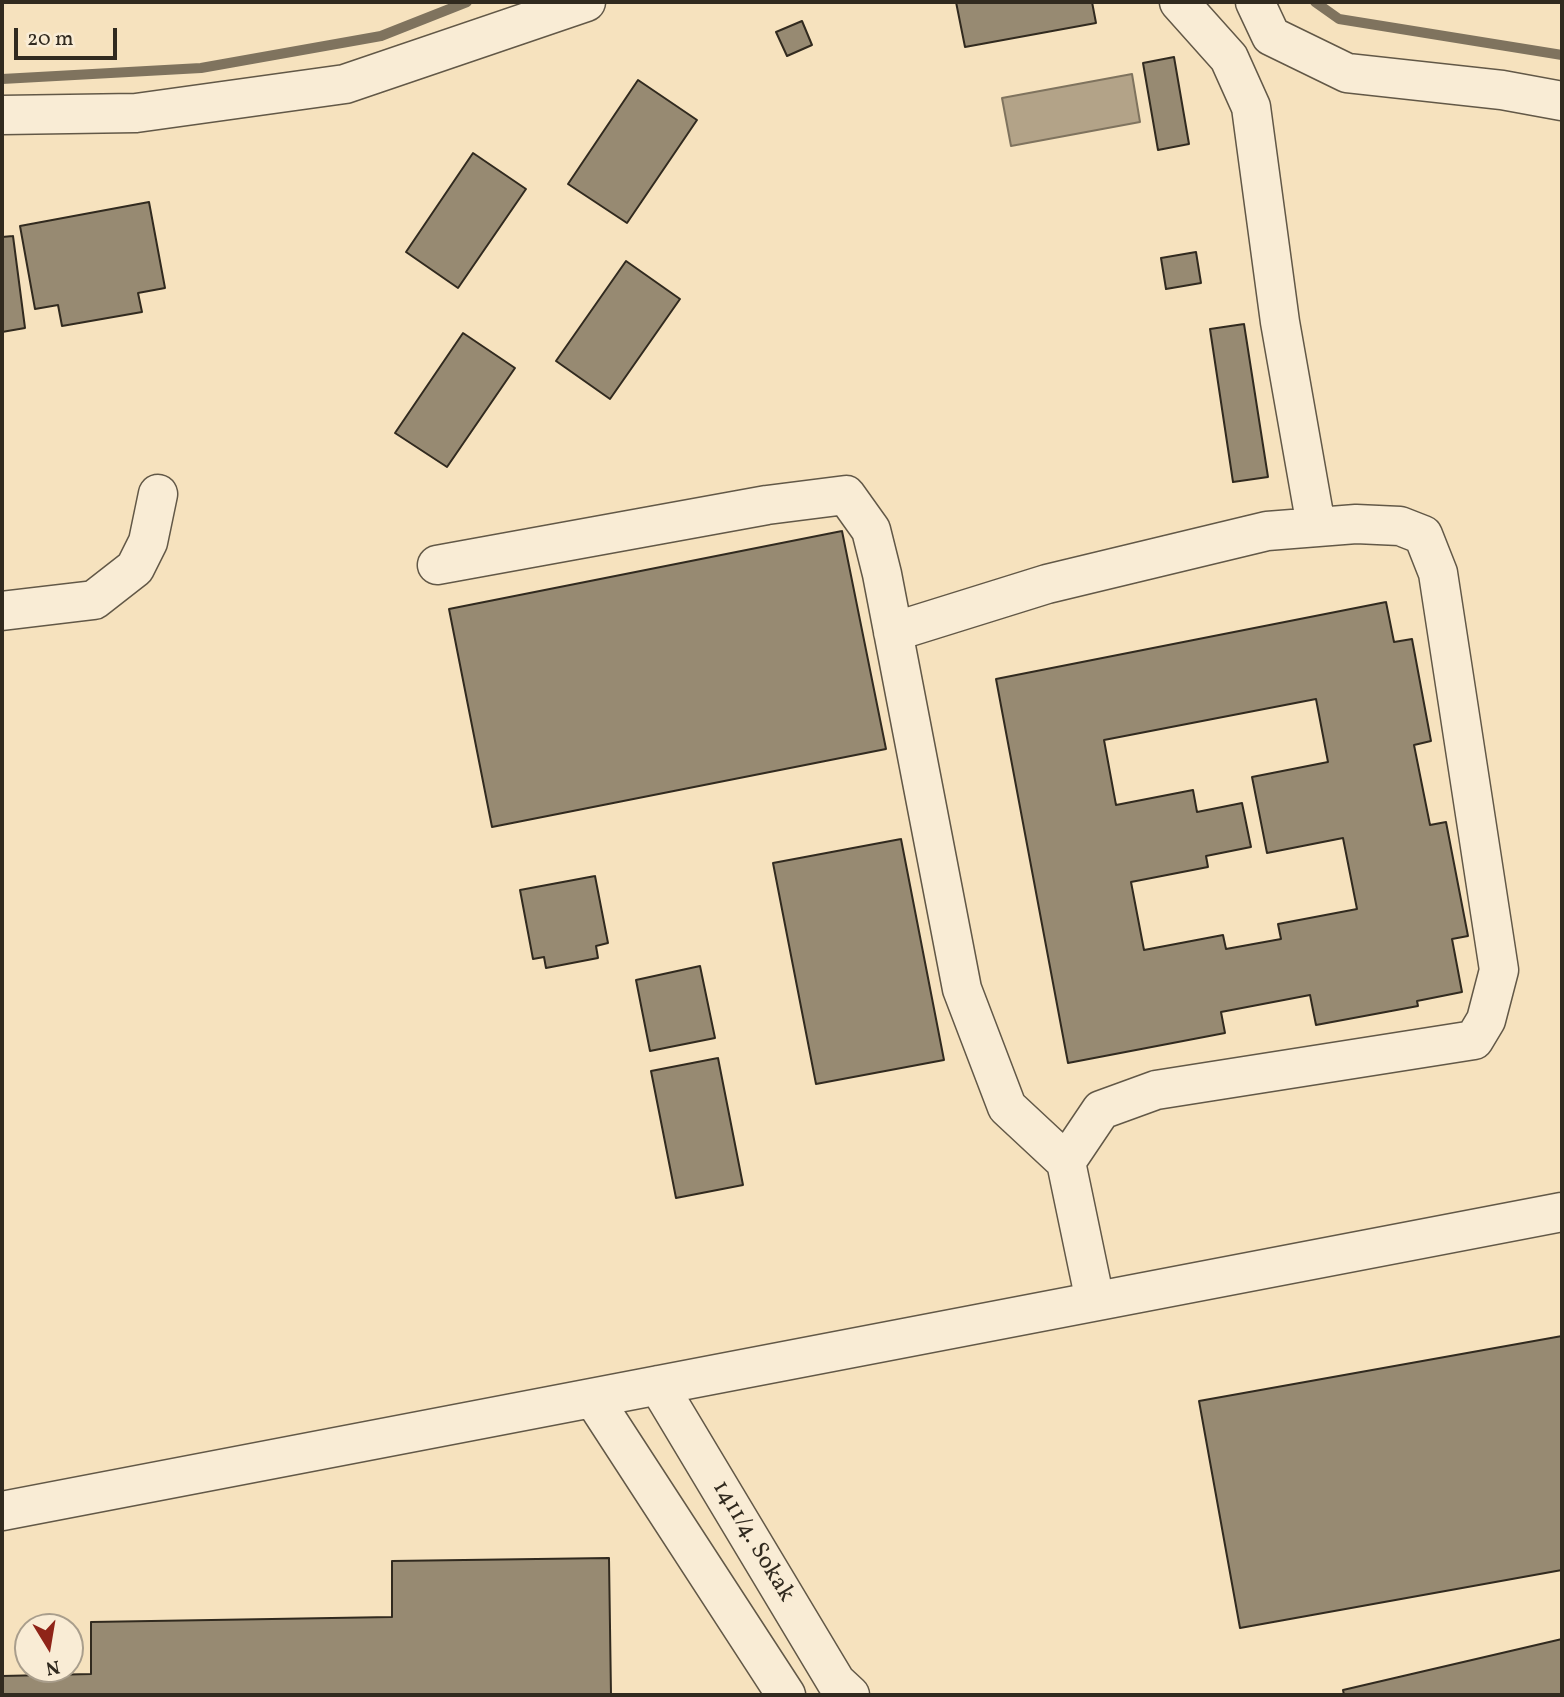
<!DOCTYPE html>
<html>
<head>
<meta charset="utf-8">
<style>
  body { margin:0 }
  #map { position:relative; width:1564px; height:1697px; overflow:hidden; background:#f6e2be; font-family:Vollkorn,serif }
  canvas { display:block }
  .frame { position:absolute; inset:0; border:4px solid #312a1f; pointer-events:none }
  .north { position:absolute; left:14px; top:1613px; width:70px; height:70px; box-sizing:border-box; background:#f9ecd5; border:2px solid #a99e8c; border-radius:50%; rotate:169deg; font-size:19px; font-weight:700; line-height:28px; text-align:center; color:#312a1f }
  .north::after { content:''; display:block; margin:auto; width:24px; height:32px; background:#8f2418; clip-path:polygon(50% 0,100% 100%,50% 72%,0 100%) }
  .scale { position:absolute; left:14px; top:28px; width:103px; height:32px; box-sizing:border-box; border:4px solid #312a1f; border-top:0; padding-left:9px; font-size:21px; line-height:24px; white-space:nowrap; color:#312a1f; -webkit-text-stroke:5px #f9ecd5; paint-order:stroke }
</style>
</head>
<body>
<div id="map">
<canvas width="1564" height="1697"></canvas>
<div class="frame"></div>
<div class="north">N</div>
<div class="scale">20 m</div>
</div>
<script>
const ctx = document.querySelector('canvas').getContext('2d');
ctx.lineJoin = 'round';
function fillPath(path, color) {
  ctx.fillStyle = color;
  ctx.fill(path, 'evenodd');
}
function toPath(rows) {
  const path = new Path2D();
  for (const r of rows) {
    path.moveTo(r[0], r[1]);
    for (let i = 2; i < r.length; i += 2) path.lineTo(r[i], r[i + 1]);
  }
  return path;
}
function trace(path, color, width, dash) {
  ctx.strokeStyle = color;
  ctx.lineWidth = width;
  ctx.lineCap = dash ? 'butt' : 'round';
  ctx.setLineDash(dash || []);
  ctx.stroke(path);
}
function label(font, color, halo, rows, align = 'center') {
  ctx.font = font + ' Vollkorn,serif';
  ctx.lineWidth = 5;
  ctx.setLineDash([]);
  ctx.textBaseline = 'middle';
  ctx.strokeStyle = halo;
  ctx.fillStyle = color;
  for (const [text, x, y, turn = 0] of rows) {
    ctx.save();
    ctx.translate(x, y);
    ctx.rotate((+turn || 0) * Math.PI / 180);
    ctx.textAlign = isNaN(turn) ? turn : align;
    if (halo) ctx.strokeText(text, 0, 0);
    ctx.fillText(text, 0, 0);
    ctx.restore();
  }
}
const water = toPath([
  [1132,74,1140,122,1011,146,1002,98,1132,74]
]);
fillPath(water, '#b3a388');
trace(water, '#7f735e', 2);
trace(toPath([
  [1315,2,1339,19,1562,55],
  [2,79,201,68,381,36,467,2]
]), '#7f735e', 10);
const building = toPath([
  [956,2,1092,2,1096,23,965,47,956,2],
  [802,21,812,45,787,56,776,32,802,21],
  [1174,57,1189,144,1158,150,1143,63,1174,57],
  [638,80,697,120,627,223,568,184,638,80],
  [473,153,526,189,458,288,406,252,473,153],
  [149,202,165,288,138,293,142,312,62,326,58,305,35,309,20,226,149,202],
  [13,236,25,328,2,332,2,237,13,236],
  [1196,252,1201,283,1166,289,1161,258,1196,252],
  [626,261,680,299,610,399,556,361,626,261],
  [1244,324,1268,477,1233,482,1210,329,1244,324],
  [463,333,515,368,447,467,395,433,463,333],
  [842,531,886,749,492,827,449,609,842,531],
  [1386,602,1394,642,1412,639,1431,741,1414,745,1430,825,1446,822,1468,936,1452,939,1462,992,1417,1001,1418,1006,1316,1025,1310,995,1221,1012,1225,1033,1068,1063,996,679,1386,602],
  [1316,699,1328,762,1252,777,1267,853,1343,838,1357,909,1278,924,1281,939,1226,949,1223,935,1144,950,1131,882,1208,867,1206,856,1251,847,1242,803,1197,812,1193,790,1116,805,1104,740,1316,699],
  [901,839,944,1060,816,1084,773,863,901,839],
  [595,876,608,943,596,946,598,958,546,968,544,957,533,959,520,890,595,876],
  [700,966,715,1038,650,1051,636,980,700,966],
  [718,1058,743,1185,676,1198,651,1071,718,1058],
  [1562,1336,1562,1570,1240,1628,1199,1401,1562,1336],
  [609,1558,611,1695,2,1695,2,1676,91,1674,91,1622,392,1617,392,1561,609,1558],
  [1562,1639,1562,1695,1344,1695,1343,1690,1562,1639]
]);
fillPath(building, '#978a72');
trace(building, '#312a1f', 2);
const minor = toPath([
  [1179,2,1229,58,1251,107,1280,322,1316,526],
  [1255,2,1271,36,1347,73,1502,90,1562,101],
  [2,115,136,113,345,84,586,2],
  [437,565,767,505,846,495,871,530,882,574,962,989,1007,1107,1066,1162,1095,1301],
  [2,611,94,600,135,568,148,542,158,494],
  [893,632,1047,584,1267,531,1356,524,1400,526,1423,535,1438,573,1499,970,1486,1020,1474,1040,1156,1090,1101,1110,1066,1162],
  [658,1385,836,1682,850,1695],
  [593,1398,786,1695],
  [2,1511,1562,1212]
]);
trace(minor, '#625847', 41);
trace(minor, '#f9ecd5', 38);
label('24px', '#312a1f', '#f9ecd5', [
  ["1411/4. Sokak",752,1542,59]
]);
</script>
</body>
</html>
